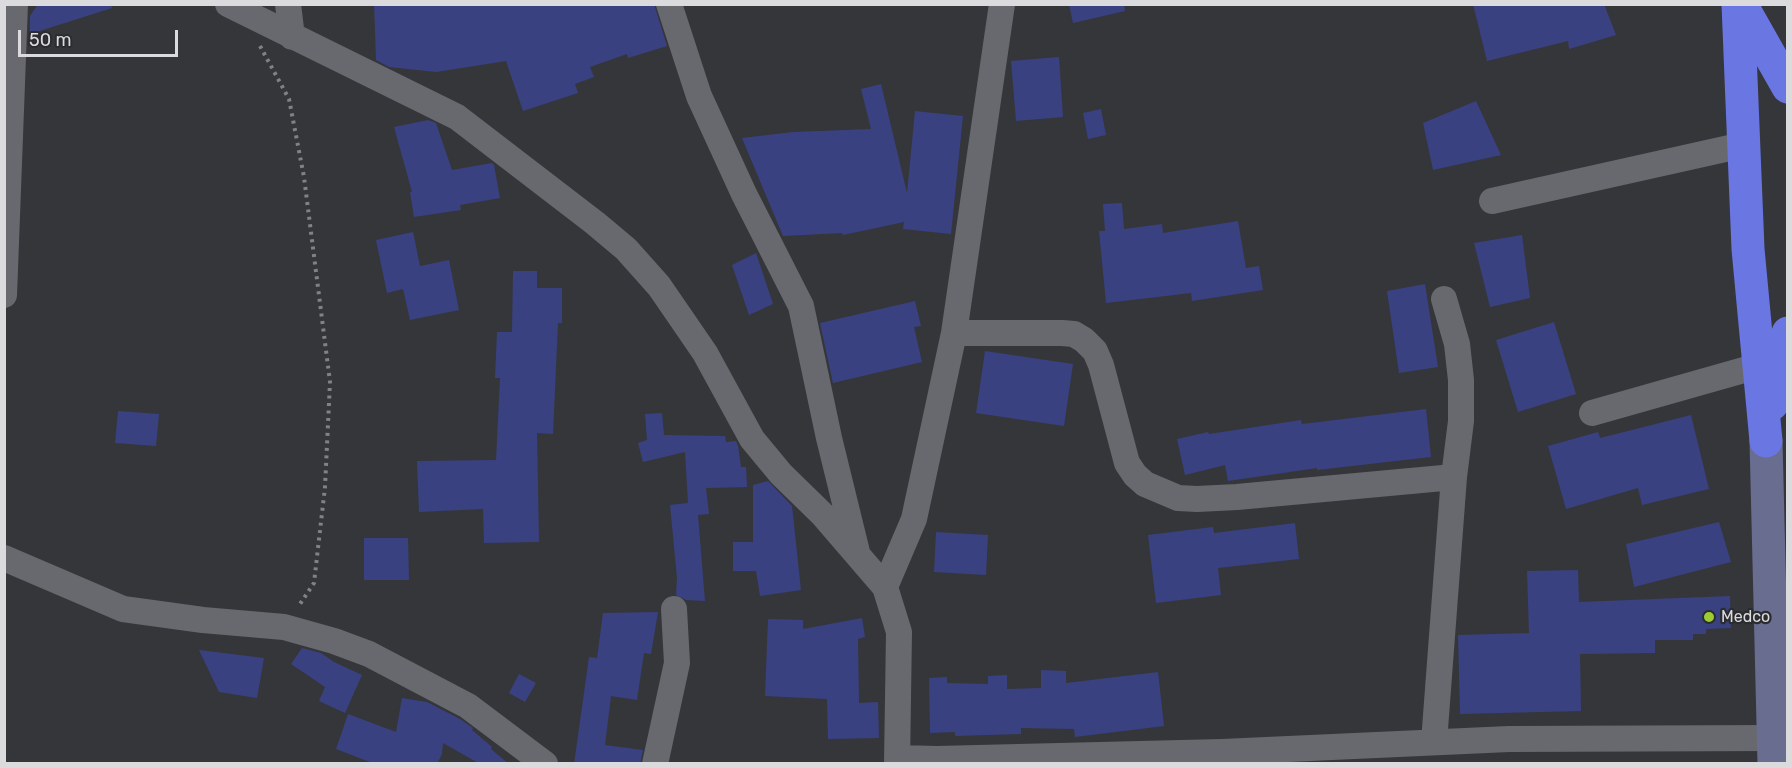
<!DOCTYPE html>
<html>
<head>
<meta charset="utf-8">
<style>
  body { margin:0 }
  #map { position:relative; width:1792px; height:768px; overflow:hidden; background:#35363a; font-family:Rubik,sans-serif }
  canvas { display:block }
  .frame { position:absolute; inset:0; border:6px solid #dbdbde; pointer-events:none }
  .scale { position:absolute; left:18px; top:30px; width:160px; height:27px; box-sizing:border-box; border:3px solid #dbdbde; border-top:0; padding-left:8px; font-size:18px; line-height:21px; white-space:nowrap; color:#dbdbde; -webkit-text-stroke:4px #2b2c30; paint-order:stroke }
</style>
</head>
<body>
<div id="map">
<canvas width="1792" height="768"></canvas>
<div class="frame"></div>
<div class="scale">50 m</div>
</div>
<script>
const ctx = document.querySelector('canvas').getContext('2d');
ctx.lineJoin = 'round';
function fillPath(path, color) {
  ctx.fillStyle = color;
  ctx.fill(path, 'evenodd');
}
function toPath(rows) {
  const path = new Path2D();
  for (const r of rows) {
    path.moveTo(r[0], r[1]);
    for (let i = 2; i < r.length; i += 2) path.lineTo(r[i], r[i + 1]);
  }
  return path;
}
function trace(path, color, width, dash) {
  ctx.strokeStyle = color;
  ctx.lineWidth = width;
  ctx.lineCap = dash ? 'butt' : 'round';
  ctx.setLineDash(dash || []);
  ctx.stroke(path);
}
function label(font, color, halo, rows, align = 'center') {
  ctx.font = font + ' Rubik,sans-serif';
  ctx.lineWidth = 4.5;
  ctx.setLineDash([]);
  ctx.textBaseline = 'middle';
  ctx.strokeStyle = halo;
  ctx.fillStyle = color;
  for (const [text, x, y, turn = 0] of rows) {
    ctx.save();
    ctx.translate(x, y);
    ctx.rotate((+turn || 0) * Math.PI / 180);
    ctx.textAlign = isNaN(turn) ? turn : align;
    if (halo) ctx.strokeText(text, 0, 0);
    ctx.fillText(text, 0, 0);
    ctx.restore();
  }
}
fillPath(toPath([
  [38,4,111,4,112,8,30,34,30,16],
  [374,4,654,4,667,46,628,58,627,54,590,67,594,77,575,84,578,93,523,111,506,61,436,72,389,67,376,60],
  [1069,4,1124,4,1125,11,1073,23],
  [1473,4,1604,4,1616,35,1569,49,1568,41,1487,61],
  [1059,57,1063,117,1016,121,1011,61],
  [881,84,907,193,915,111,963,116,951,234,903,229,904,222,843,235,842,233,783,236,742,138,793,132,871,129,861,89],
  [1476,101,1501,155,1433,170,1423,123],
  [1101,109,1106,135,1088,139,1083,113],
  [428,120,436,123,452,170,492,163,494,165,500,198,460,205,461,210,414,217,410,192,412,192,394,127],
  [1122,203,1124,229,1162,224,1163,233,1238,221,1246,268,1259,266,1263,290,1192,301,1191,293,1106,303,1099,231,1105,231,1103,204],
  [413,232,420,266,449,260,459,310,410,320,403,289,387,293,376,240],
  [1522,235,1530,298,1490,307,1474,243],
  [756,253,773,304,749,315,732,265],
  [513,271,537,271,537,288,562,288,562,323,558,323,553,434,537,433,539,542,484,543,483,509,419,512,417,461,496,460,500,378,495,378,497,332,512,332],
  [1425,284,1438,367,1399,373,1387,291],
  [915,301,921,326,914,327,922,362,833,383,820,323],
  [1554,322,1576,394,1518,412,1496,340],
  [985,351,1073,364,1064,426,976,413],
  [1426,409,1431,457,1317,470,1317,468,1228,481,1225,465,1185,475,1177,439,1208,432,1209,434,1301,420,1302,424],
  [118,411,159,414,156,446,115,443],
  [662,413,664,435,725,436,726,442,736,441,738,446,741,467,746,467,747,487,706,488,709,514,698,515,705,601,686,600,676,595,677,578,670,505,688,503,685,452,643,462,638,443,647,440,645,414],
  [1691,415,1709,489,1642,505,1638,488,1566,509,1548,446,1598,432,1600,438],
  [768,481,792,506,801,590,760,596,756,571,733,571,733,542,753,542,753,485],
  [1719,522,1731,562,1634,587,1626,544],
  [1295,523,1299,559,1218,568,1221,595,1156,603,1148,535,1213,527,1214,533],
  [936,532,988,535,986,575,934,572],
  [364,538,408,538,409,580,364,580],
  [1578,570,1579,602,1730,596,1731,628,1706,629,1706,634,1693,634,1693,640,1655,640,1655,653,1580,654,1581,711,1460,714,1458,635,1529,633,1527,571],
  [658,612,651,654,644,653,637,700,611,696,605,745,643,750,640,764,574,764,589,657,597,658,603,613],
  [862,618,865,637,858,639,859,703,878,702,879,738,828,739,827,699,765,696,768,619,803,620,803,629],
  [302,648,321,653,334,662,362,675,345,713,319,701,325,687,291,664],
  [199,650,264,658,257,698,219,692],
  [1041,670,1066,671,1066,683,1158,672,1164,726,1075,737,1074,729,1021,728,1021,734,955,736,955,732,930,733,929,678,947,677,947,683,988,684,988,676,1007,675,1007,689,1041,688],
  [519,674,536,683,525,702,509,693],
  [402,698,427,702,460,719,473,728,472,730,492,747,491,749,509,764,480,764,443,743,442,754,437,764,375,764,336,749,348,714,396,732]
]), '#3a4180');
trace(toPath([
  [260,46,289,99,304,177,330,382,325,487,314,583,298,607]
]), '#818285', 4, [3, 4.5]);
trace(toPath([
  [228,4,457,117,595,223,626,249,659,286,705,353,752,439,781,474,823,515,885,587],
  [288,4,292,37],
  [669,4,699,96,744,194,801,306,829,438,857,552],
  [1492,201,1743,145],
  [4,295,15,4],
  [954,333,1062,333,1074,334,1084,340,1095,351,1101,365,1127,463,1135,475,1145,484,1178,498,1197,499,1237,497,1454,477],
  [1592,413,1758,366],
  [4,558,123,609,203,620,284,627,334,641,369,654,468,706,545,764],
  [1434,742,1454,477,1461,421,1461,380,1457,344,1444,299],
  [897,758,937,759,1222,752,1509,739,1774,738],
  [655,764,677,663,674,609],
  [897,764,899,632,885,587,914,519,954,333,1002,4]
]), '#68696e', 26);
trace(toPath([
  [1766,441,1774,764]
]), '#696d90', 33);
trace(toPath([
  [1738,4,1748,249,1766,441],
  [1742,6,1788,87],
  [1772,404,1788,333]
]), '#6a76e1', 33);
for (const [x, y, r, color] of [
  [1709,617,6,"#9ccb32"]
]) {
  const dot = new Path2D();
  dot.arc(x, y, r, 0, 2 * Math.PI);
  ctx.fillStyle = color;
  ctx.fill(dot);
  trace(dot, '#2b2c30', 2);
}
label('16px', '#dbdbde', '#2b2c30', [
  ["Medco",1721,617]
], 'left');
</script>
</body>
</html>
